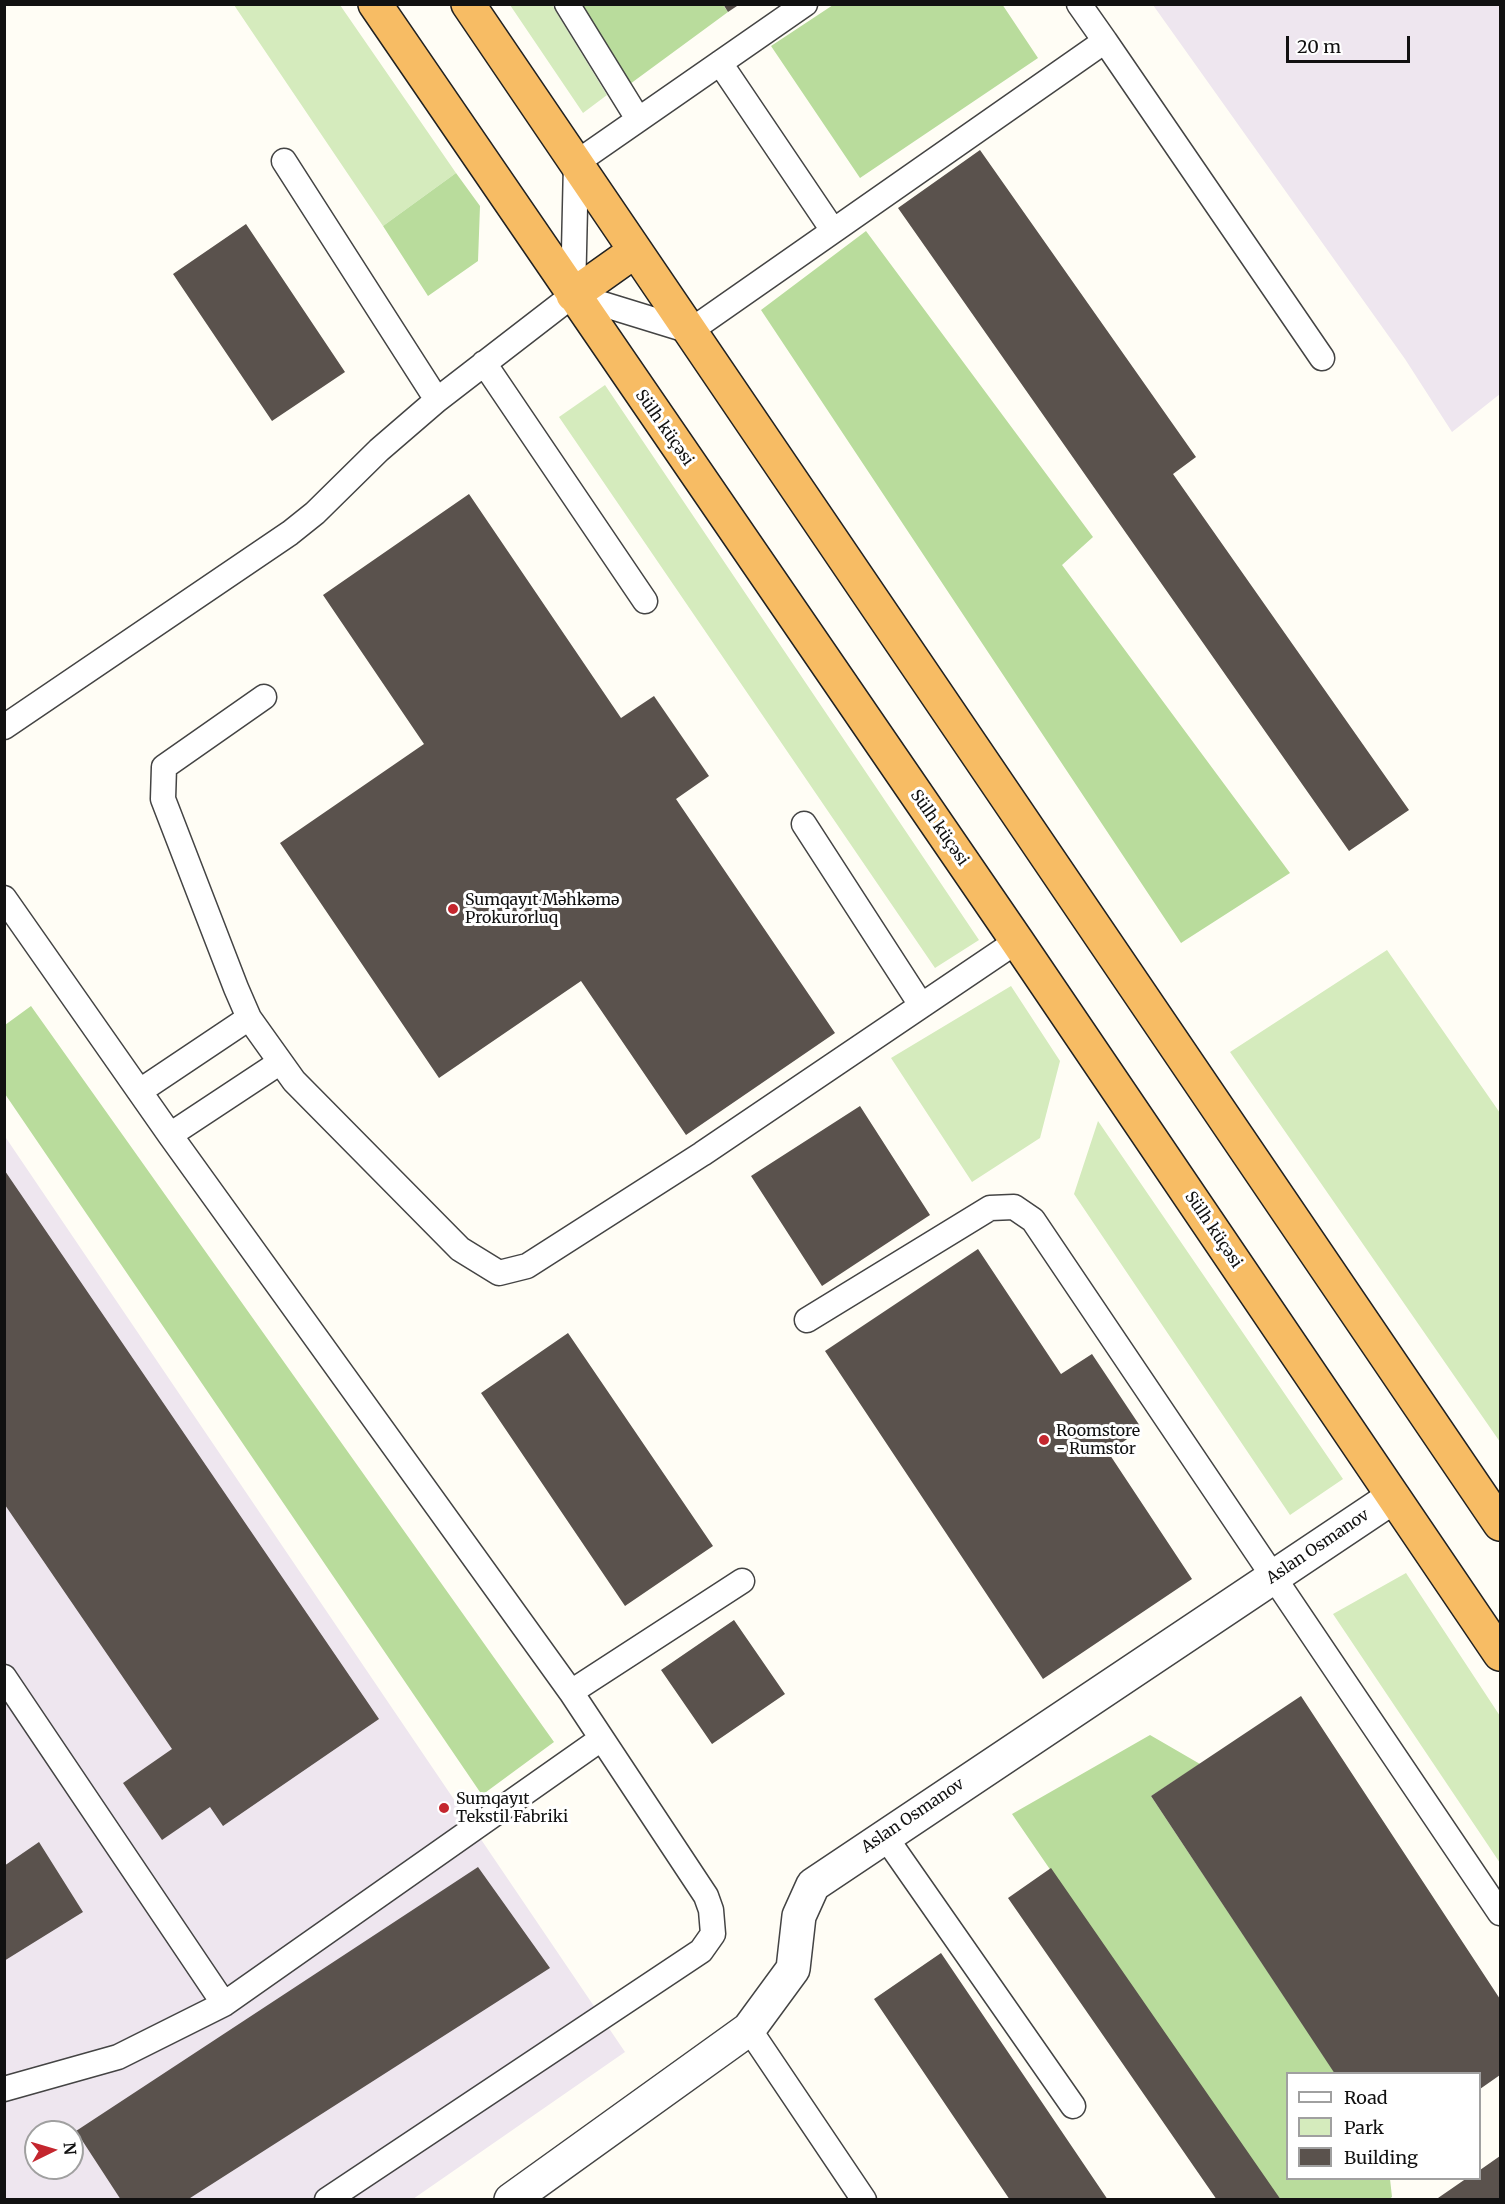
<!DOCTYPE html>
<html>
<head>
<meta charset="utf-8">
<style>
  body { margin:0 }
  #map { position:relative; width:1505px; height:2204px; overflow:hidden; background:#fffdf5; font-family:Merriweather,serif }
  canvas { display:block }
  .frame { position:absolute; inset:0; border:6px solid #111; pointer-events:none }
  .legend { position:absolute; left:1286px; top:2072px; width:195px; height:108px; box-sizing:border-box; background:#fff; border:2px solid #a0a0a0; margin:0; padding:8px 10px; list-style:none; font-size:18px; color:#111 }
  .legend li { display:flex; align-items:center; gap:12px; height:30px }
  .legend b { width:30px; border:2px solid #a0a0a0 }
  .north { position:absolute; left:24px; top:2120px; width:60px; height:60px; box-sizing:border-box; background:#fff; border:2px solid #a0a0a0; border-radius:50%; rotate:85deg; font-size:16px; font-weight:700; line-height:24px; text-align:center; color:#111 }
  .north::after { content:''; display:block; margin:auto; width:21px; height:27px; background:#c4262e; clip-path:polygon(50% 0,100% 100%,50% 72%,0 100%) }
  .scale { position:absolute; left:1286px; top:36px; width:124px; height:27px; box-sizing:border-box; border:3px solid #111; border-top:0; padding-left:8px; font-size:18px; line-height:21px; white-space:nowrap; color:#111; -webkit-text-stroke:4px #fff; paint-order:stroke }
</style>
</head>
<body>
<div id="map">
<canvas width="1505" height="2204"></canvas>
<div class="frame"></div>
<ul class="legend">
<li><b style="height:8px;background:#fff"></b>Road</li>
<li><b style="height:16px;background:#d5ebbd"></b>Park</li>
<li><b style="height:16px;background:#5a524d"></b>Building</li>
</ul>
<div class="north">N</div>
<div class="scale">20 m</div>
</div>
<script>
const ctx = document.querySelector('canvas').getContext('2d');
ctx.lineJoin = 'round';
function fillPath(path, color) {
  ctx.fillStyle = color;
  ctx.fill(path, 'evenodd');
}
function toPath(rows) {
  const path = new Path2D();
  for (const r of rows) {
    path.moveTo(r[0], r[1]);
    for (let i = 2; i < r.length; i += 2) path.lineTo(r[i], r[i + 1]);
  }
  return path;
}
function trace(path, color, width, dash) {
  ctx.strokeStyle = color;
  ctx.lineWidth = width;
  ctx.lineCap = dash ? 'butt' : 'round';
  ctx.setLineDash(dash || []);
  ctx.stroke(path);
}
function label(font, color, halo, rows, align = 'center') {
  ctx.font = font + ' Merriweather,serif';
  ctx.lineWidth = 6;
  ctx.setLineDash([]);
  ctx.textBaseline = 'middle';
  ctx.strokeStyle = halo;
  ctx.fillStyle = color;
  for (const [text, x, y, turn = 0] of rows) {
    ctx.save();
    ctx.translate(x, y);
    ctx.rotate((+turn || 0) * Math.PI / 180);
    ctx.textAlign = isNaN(turn) ? turn : align;
    if (halo) ctx.strokeText(text, 0, 0);
    ctx.fillText(text, 0, 0);
    ctx.restore();
  }
}
fillPath(toPath([
  [1153,5,1500,5,1500,394,1452,432,1405,359],
  [4,1135,625,2052,413,2199,5,2199],
  [36,2132,72,2132,72,2168,36,2168]
]), '#eee6ef');
fillPath(toPath([
  [234,5,340,5,456,173,383,226],
  [510,5,552,5,607,95,583,113],
  [605,385,979,940,935,968,559,417],
  [1387,950,1500,1113,1500,1442,1230,1052],
  [1011,986,1060,1061,1040,1138,972,1182,891,1058],
  [1098,1121,1343,1479,1290,1515,1074,1194],
  [1406,1573,1500,1716,1500,1863,1333,1614]
]), '#d5ebbd');
fillPath(toPath([
  [1002,4,1038,58,860,178,771,46,833,5],
  [581,5,723,5,728,12,630,84],
  [456,173,480,206,478,261,428,296,383,226],
  [866,231,1093,537,1062,565,1290,873,1181,943,761,310],
  [31,1006,554,1742,482,1795,5,1094,5,1025],
  [1150,1735,1200,1764,1151,1796,1335,2073,1288,2074,1288,2178,1390,2179,1392,2197,1388,2200,1276,2199,1012,1814]
]), '#b9dc9c');
fillPath(toPath([
  [723,4,740,4,728,12],
  [980,150,1196,457,1173,474,1409,810,1349,851,898,208],
  [246,224,345,372,272,421,173,274],
  [469,494,621,718,654,696,709,776,676,799,835,1033,686,1135,581,981,439,1078,280,843,424,744,323,595],
  [860,1106,930,1215,822,1286,751,1176],
  [5,1171,379,1719,223,1826,210,1807,162,1840,123,1783,172,1749,5,1505],
  [978,1249,1061,1374,1092,1354,1142,1429,1108,1452,1192,1579,1043,1679,825,1351],
  [568,1333,713,1546,625,1606,481,1393],
  [734,1620,785,1694,712,1744,661,1670],
  [1301,1696,1500,1999,1500,2075,1480,2089,1480,2074,1335,2074,1151,1796],
  [39,1842,83,1912,4,1961,4,1866],
  [478,1867,550,1968,187,2200,121,2200,76,2131],
  [1051,1868,1281,2200,1217,2200,1008,1898],
  [941,1953,1108,2200,1010,2200,874,1999],
  [1500,2156,1500,2200,1439,2200,1438,2198,1467,2178,1480,2178,1480,2170]
]), '#5a524d');
const service = toPath([
  [567,4,638,119],
  [805,4,576,163,573,295,690,331,1105,41,1079,4],
  [1105,41,1322,358],
  [720,63,832,229],
  [284,161,437,400],
  [484,363,645,601],
  [264,697,164,767,163,799,236,988,249,1018,294,1081,460,1249,499,1273,527,1266,702,1154,1017,941],
  [4,727,290,533,315,513,379,450,437,400,573,295],
  [804,824,921,1005],
  [4,898,170,1135,571,1692,706,1896,711,1910,713,1934,701,1951,327,2200],
  [140,1091,249,1018],
  [170,1135,279,1063],
  [807,1320,990,1208,1014,1207,1033,1220,1500,1913],
  [4,1677,224,2004],
  [571,1692,742,1581],
  [884,1835,1073,2106],
  [749,2029,864,2200],
  [4,2089,118,2057,224,2004,601,1739]
]);
const minor = toPath([
  [511,2200,749,2029,793,1969,799,1916,813,1885,1393,1497]
]);
const trunk = toPath([
  [375,4,1017,941,1500,1654],
  [468,4,1500,1524],
  [573,295,635,251]
]);
trace(service, '#444', 27);
trace(minor, '#444', 36);
trace(trunk, '#222', 36);
trace(service, '#fff', 24);
trace(minor, '#fff', 33);
trace(trunk, '#f7bc64', 33);
for (const [x, y, r, color] of [
  [453,909,6,"#c4262e"],
  [1044,1440,6,"#c4262e"],
  [444,1808,6,"#c4262e"]
]) {
  const dot = new Path2D();
  dot.arc(x, y, r, 0, 2 * Math.PI);
  ctx.fillStyle = color;
  ctx.fill(dot);
  trace(dot, '#fff', 2);
}
label('16px', '#111', '#fff', [
  ["Sülh küçəsi",664,428,55],
  ["Sülh küçəsi",939,828,55],
  ["Sülh küçəsi",1213,1230,56],
  ["Aslan Osmanov",1318,1547,-34],
  ["Aslan Osmanov",913,1816,-34]
]);
label('16px', '#111', '#fff', [
  ["Sumqayıt Məhkəmə",465,900],
  ["Prokurorluq",465,918],
  ["Roomstore",1056,1431],
  ["- Rumstor",1056,1449],
  ["Sumqayıt",456,1799],
  ["Tekstil Fabriki",456,1817]
], 'left');
</script>
</body>
</html>
